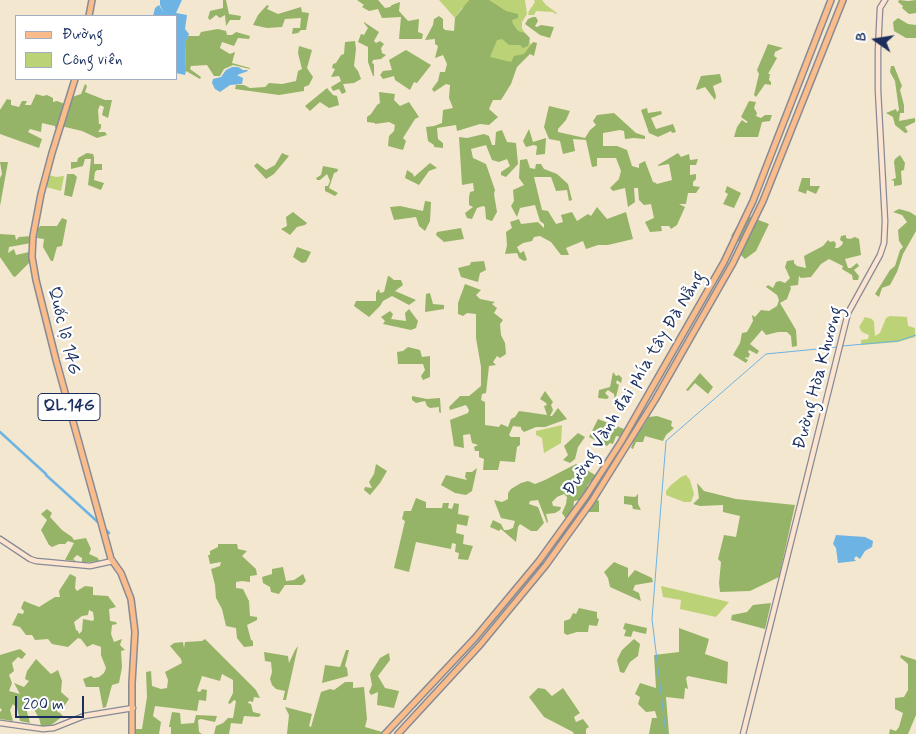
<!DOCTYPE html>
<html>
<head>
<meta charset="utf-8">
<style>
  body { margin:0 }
  #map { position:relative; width:916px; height:734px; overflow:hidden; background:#f3e7cf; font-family:Mynerve,sans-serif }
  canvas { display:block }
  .legend { position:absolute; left:15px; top:15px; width:162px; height:65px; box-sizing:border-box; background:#fff; border:1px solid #a4acbf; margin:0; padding:6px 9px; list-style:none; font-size:15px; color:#1b2f5e }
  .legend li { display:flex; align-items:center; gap:10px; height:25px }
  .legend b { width:25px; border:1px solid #a4acbf }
  .north { position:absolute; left:851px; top:15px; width:50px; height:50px; -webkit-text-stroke:4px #fff; paint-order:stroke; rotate:283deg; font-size:14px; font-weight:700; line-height:20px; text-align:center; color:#1b2f5e }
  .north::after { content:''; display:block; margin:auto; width:18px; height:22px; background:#1b2f5e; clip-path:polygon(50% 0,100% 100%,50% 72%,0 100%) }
  .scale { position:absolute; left:15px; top:696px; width:69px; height:22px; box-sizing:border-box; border:2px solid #1b2f5e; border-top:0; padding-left:6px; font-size:15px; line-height:18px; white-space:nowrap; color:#1b2f5e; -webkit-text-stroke:4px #fff; paint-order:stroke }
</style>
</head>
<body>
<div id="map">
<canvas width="916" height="734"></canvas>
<ul class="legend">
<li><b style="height:6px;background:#f9bc8a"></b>Đường</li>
<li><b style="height:14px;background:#bcd276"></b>Công viên</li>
</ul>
<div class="north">B</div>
<div class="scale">200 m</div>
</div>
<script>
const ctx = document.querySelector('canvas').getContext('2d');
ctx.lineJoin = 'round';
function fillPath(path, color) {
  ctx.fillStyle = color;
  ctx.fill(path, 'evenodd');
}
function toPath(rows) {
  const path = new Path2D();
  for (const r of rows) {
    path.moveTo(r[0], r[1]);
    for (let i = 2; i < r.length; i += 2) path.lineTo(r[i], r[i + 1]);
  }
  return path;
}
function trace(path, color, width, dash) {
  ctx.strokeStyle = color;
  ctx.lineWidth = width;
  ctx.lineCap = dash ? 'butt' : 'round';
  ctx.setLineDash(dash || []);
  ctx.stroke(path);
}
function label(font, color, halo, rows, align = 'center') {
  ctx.font = font + ' Mynerve,sans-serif';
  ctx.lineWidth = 4.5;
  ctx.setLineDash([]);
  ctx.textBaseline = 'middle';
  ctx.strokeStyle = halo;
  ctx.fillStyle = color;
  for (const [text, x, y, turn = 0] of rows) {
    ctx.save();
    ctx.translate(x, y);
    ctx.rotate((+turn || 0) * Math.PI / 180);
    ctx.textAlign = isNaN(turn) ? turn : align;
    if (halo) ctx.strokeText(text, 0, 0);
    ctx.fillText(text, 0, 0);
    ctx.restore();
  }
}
fillPath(toPath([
  [439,0,469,0,465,7,462,8,455,18],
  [487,0,525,0,527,14,522,22,522,28,529,40,533,50,484,90],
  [534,0,542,0,546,5,557,13,555,14,553,12,536,11,534,15,528,15,529,11,535,2],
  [49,175,56,177,64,176,61,191,46,187],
  [890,316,907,317,908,326,915,328,915,337,898,342,861,345,861,340,868,339,869,335,862,332,859,327,865,317,872,319,874,322,875,336,880,333,886,318],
  [562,425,561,443,544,453,542,438,536,435,536,431],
  [686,475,690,480,694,494,691,502,684,502,666,495,666,491,671,485,681,477],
  [661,586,729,602,716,617,680,609,681,600,663,597]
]), '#bcd276');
fillPath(toPath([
  [223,0,226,0,229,14,241,16,240,20,230,20,226,26,225,15,220,18,216,15,210,20,208,18,210,11,223,8],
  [357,0,378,0,385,8,390,7,392,5,400,2,399,11,408,21,419,19,418,32,423,34,422,39,399,39,401,17,382,18,378,9,369,11,362,7,364,5],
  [469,0,489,0,506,11,518,14,518,18,512,20,513,24,518,31,525,33,530,38,528,46,523,48,520,45,509,45,502,39,497,40,490,57,511,62,514,56,524,54,533,42,537,43,534,56,530,54,517,67,511,84,501,100,493,100,489,109,498,117,489,125,480,124,457,131,456,125,437,128,438,139,443,143,443,148,434,147,434,145,428,141,426,127,434,126,442,123,443,110,453,108,449,98,450,85,446,84,434,92,432,89,438,81,440,72,445,72,447,64,443,55,435,58,438,46,435,44,435,39,425,40,433,25,434,19,439,16,443,19,443,28,445,30,454,31,455,18],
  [899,0,908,1,916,0,916,13,909,14,902,8,903,6,898,2],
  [267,5,269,6,267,9,278,14,301,7,302,12,309,13,306,30,301,30,298,33,292,34,293,28,300,28,301,18,285,19,282,27,267,28,253,25,258,15],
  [533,17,536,17,538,21,535,26,537,27,541,25,554,27,550,38,540,35,525,24,528,19],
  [898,18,908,24,916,25,916,38,906,38,894,31,893,22],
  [364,22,379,32,374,41,376,43,380,41,384,44,381,48,382,53,386,55,381,59,373,60,372,63,374,64,374,76,373,76,368,62,368,47,358,42,361,34,364,35,368,28,364,23],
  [218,29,226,31,227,35,232,35,236,32,250,36,249,39,238,38,234,46,222,42,220,48,230,54,235,52,232,63,250,68,250,69,233,65,224,69,220,76,214,76,207,65,191,66,190,69,201,77,200,79,186,71,185,43,188,36,199,36,201,32],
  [355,41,356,49,354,66,358,71,361,79,354,83,343,84,346,92,342,94,339,89,333,91,331,87,341,81,339,76,331,77,335,69,332,68,333,64,336,63,341,55,344,54,345,42],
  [768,44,783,48,775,52,774,56,777,58,768,74,770,74,769,80,771,82,771,85,765,84,756,97,754,95,759,74,757,70],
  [299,46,312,50,307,68,313,77,309,85,304,87,304,91,279,95,235,89,236,85,244,85,250,88,265,87,269,83,282,84,296,81,298,71,302,69,298,53],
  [406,50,431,65,417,83,414,82,410,90,395,80,394,76,383,79,380,75,383,71,392,70,389,60],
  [891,66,894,66,902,86,900,90,904,105,904,113,900,113,899,121,915,118,915,122,905,127,908,132,905,133,895,125,893,117,886,113,896,109,897,112,899,110,895,81,890,72],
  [720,74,722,82,713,86,716,96,715,100,705,87,697,90,696,89,701,76],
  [85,84,87,86,85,92,105,100,112,100,108,118,102,115,104,107,100,105,98,110,99,124,101,124,101,128,98,132,105,132,107,135,97,138,82,131,65,127,55,128,55,126,42,123,41,132,30,129,28,132,42,139,39,148,0,134,0,110,7,99,11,100,11,105,19,107,22,101,27,101,25,105,31,105,36,94,43,96,47,95,53,98,53,102,57,101,65,104,72,97,81,94],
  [327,88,333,95,337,96,339,105,329,108,320,102,310,111,305,106],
  [379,92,395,94,394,100,400,106,409,102,419,117,415,119,403,138,406,141,403,150,388,146,389,136,394,131,395,125,389,122,375,124,375,123,367,122,367,117,371,114,377,105,380,103],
  [749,101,756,102,754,108,757,113,756,116,761,118,765,115,772,115,770,121,762,122,758,137,734,137,737,127,742,120,746,123,748,122,741,117],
  [549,106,570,111,566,120,558,129,558,132,585,138,590,130,596,125,593,121,597,115,614,113,636,133,645,136,645,139,634,138,625,139,624,131,620,130,603,133,603,146,617,146,627,150,632,166,639,168,639,164,645,161,653,182,656,183,657,184,672,180,669,164,658,166,658,165,678,153,681,157,689,154,690,160,698,159,696,165,690,165,690,175,696,174,696,179,693,182,693,186,700,187,696,193,688,193,686,204,679,204,685,207,677,225,671,229,669,226,661,226,662,231,650,232,645,222,654,218,651,204,644,205,639,200,638,188,634,188,635,202,628,207,625,188,613,191,610,188,619,179,621,171,616,158,597,158,597,166,592,167,586,140,573,139,575,151,563,154,560,141,549,139,544,127],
  [647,108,648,113,661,111,662,114,651,118,656,129,673,124,676,132,672,133,671,131,658,137,649,133,641,110],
  [529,129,533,142,546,138,545,154,536,155,537,146,534,145,526,147,523,141],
  [502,130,507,142,516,143,518,164,506,177,501,175,501,172,510,166,507,159,499,162,492,160,486,145,471,149,473,158,486,164,495,190,494,194,497,212,492,221,486,219,485,207,483,206,477,208,472,219,467,218,465,213,473,207,469,205,469,197,470,192,474,191,473,183,462,185,459,137,467,138,484,134,489,136,492,145,495,145,496,132],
  [87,153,93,154,94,157,94,164,102,164,102,170,97,170,95,172,94,180,104,183,101,190,88,185,91,159,85,159,83,166,71,169,71,162,77,162,78,158],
  [282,153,289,156,274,174,266,179,254,166,257,163,266,170,275,165],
  [900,155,905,163,904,170,901,171,902,184,901,185,894,186,894,181,891,180,896,178,894,162,895,159],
  [527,159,530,168,535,169,536,164,541,164,544,169,557,174,568,184,572,200,569,201,567,190,556,191,551,177,534,177,542,210,548,211,556,224,563,222,561,215,572,212,577,221,588,214,591,216,597,207,607,219,626,212,633,239,608,245,598,245,586,249,583,241,566,248,569,255,561,255,551,242,540,236,534,237,532,241,523,243,517,247,520,253,524,251,527,260,524,261,519,258,517,253,505,254,507,245,506,232,512,228,510,222,519,219,521,224,538,222,544,228,544,224,540,221,535,205,520,208,517,217,511,206,514,201,513,190,524,185,519,178,520,160],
  [0,162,8,162,0,206,0,178,2,174],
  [430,163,437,168,429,171,419,185,405,178,407,170,413,174,414,177],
  [323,166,338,169,337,172,334,173,329,188,338,193,335,196,325,191,325,186,328,186,330,181,327,174,320,180,317,180,316,178,321,175],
  [67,174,74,174,77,177,72,197,64,195],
  [802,178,810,178,810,186,820,186,816,194,807,190,806,194,798,191],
  [727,186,741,193,734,208,723,204,728,194,725,192],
  [425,201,431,202,430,221,425,231,419,226,416,217,394,220,390,207,400,206,423,211],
  [899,209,910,212,916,216,916,231,903,254,897,272,890,285,882,288,879,297,875,294,890,270,895,266,900,250,903,247,899,241,898,230,907,222,902,215,893,212],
  [293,212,307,223,305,225,297,227,290,235,281,229,287,226,286,217],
  [748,216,769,224,756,251,745,259,741,255,744,245,731,236,742,218],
  [62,218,67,220,62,246,57,247,53,261,51,261,43,247,44,239,37,238,38,229,40,226,57,226],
  [461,228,464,239,444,242,436,235,437,232],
  [0,234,15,235,16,240,19,237,32,236,31,243,9,247,8,253,14,249,16,255,29,252,31,261,15,277,13,276,0,257],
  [846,235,846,238,850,239,855,237,859,239,861,255,845,259,848,268,851,268,857,263,859,266,854,270,859,276,858,280,853,280,852,275,842,269,843,266,829,259,821,264,811,277,801,278,799,276,798,285,790,286,791,288,787,299,780,303,796,330,797,346,792,347,791,336,787,332,778,332,766,335,762,330,750,344,759,351,757,354,749,350,748,352,750,354,748,358,746,357,745,358,748,360,746,363,733,355,740,343,742,333,747,332,753,321,752,315,755,317,761,310,769,311,777,306,779,300,777,295,766,287,768,285,773,288,776,282,780,281,785,283,790,278,785,267,787,261,794,260,794,263,797,266,806,268,804,256,823,246,828,240,830,242,834,241,836,244,835,248,838,248,842,245,843,242,840,240,841,236],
  [297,247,311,252,306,262,302,263,293,257],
  [484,261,486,270,480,273,478,282,461,277,458,268,470,265,471,262],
  [388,276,389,276,394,280,401,280,403,285,395,291,416,300,409,305,392,296,383,301,380,306,369,317,354,306,356,301,376,301,376,293,379,289,380,293,384,292],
  [465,284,481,290,476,295,480,299,495,302,492,304,497,308,494,313,503,320,500,324,501,335,505,343,506,354,500,358,497,356,493,362,496,365,489,366,486,393,482,394,481,400,485,402,485,425,499,427,501,424,508,427,511,419,515,417,519,411,547,415,544,406,547,405,546,403,540,399,545,391,553,402,551,405,553,410,550,416,552,416,558,408,567,419,545,427,536,427,524,432,521,429,521,427,513,426,509,435,511,437,520,437,520,445,517,447,515,462,500,461,498,470,483,470,484,459,479,457,479,451,475,451,474,447,478,445,472,443,470,434,463,435,464,448,454,446,450,420,468,413,469,410,466,405,450,410,449,407,460,396,469,396,481,386,481,367,476,338,476,314,467,313,463,316,458,314,458,303],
  [430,293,433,304,444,305,444,309,425,312,426,294],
  [409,309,418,321,416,328,411,330,383,324,385,321,381,317,390,311,393,314,391,319,406,321,405,313],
  [408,347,420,350,422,357,430,356,430,377,423,380,421,376,425,370,423,364,398,364,397,352,403,351],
  [613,372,616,376,619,375,622,378,621,383,617,380,616,383,619,385,615,401,614,394,608,390,605,393,609,397,607,399,598,398,599,390,610,387],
  [700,373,713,387,708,394,695,383,688,391,686,390],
  [412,396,427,399,440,398,441,413,439,412,439,407,430,408,427,406,425,401,416,403,412,400],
  [657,416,672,421,671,426,674,428,666,435,663,441,645,436,643,442,636,442,633,449,631,448,637,432,642,428,649,417],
  [598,419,624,429,621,437,616,436,613,444,610,443,607,446,589,437],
  [578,433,585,437,578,447,575,459,570,463,563,460,568,455,564,446],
  [376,464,387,471,380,483,370,495,364,490,365,487,372,488,369,482,374,474],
  [576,464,597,476,595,482,591,481,587,486,591,493,591,495,596,496,595,499,599,501,599,512,588,512,587,507,584,505,580,507,579,511,576,510,582,502,579,500,574,501,573,517,567,520,562,513,566,504,567,497,564,494,557,497,552,502,553,506,561,507,560,510,555,513,546,514,548,522,547,523,538,500,530,501,529,504,538,507,544,523,537,531,531,531,520,524,518,527,516,542,501,529,499,531,490,527,493,520,501,524,504,530,508,530,513,528,515,521,501,518,494,500,502,502,508,499,508,493,511,489,521,483,528,481,535,484,545,480],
  [477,468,472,491,466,495,455,493,441,485,446,475,467,480,465,477,466,472,472,472],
  [697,483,704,491,736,499,795,505,779,577,750,591,720,592,719,583,721,562,718,559,724,535,736,537,740,516,723,512,723,505,700,506,693,504,699,498],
  [638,494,638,504,641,510,633,509,632,505,624,504,624,496,635,497],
  [416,498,426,502,426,508,442,508,443,503,449,503,448,508,452,509,454,503,459,504,458,514,469,516,467,526,457,524,456,533,464,535,463,544,473,546,468,560,458,559,459,553,455,552,456,544,452,543,451,549,416,542,409,572,394,568,405,521,402,519,404,511,411,511],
  [47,509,52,513,50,517,62,530,72,537,74,540,86,538,91,549,89,554,98,558,99,561,82,563,82,558,77,555,73,559,76,561,65,560,74,543,68,541,65,544,59,544,52,547,49,545,41,530,47,520,41,514],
  [218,544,237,544,238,549,247,551,242,556,256,569,257,575,250,576,250,582,242,581,236,582,236,588,243,589,249,601,250,616,257,617,257,620,247,625,251,640,253,641,253,646,244,647,237,638,236,628,226,626,222,609,216,598,215,585,211,569,220,566,221,562,210,564,208,555,210,555,210,551,218,547],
  [614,562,628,568,628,578,635,570,652,578,653,582,635,585,633,590,639,593,641,601,610,587,608,578,604,572],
  [283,567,286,581,294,580,303,574,306,581,302,585,285,585,279,594,271,592,270,587,263,583,262,577,272,574,272,569],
  [70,574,76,577,75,588,77,591,85,586,93,587,93,595,108,596,116,607,109,609,110,621,116,622,117,624,112,625,111,634,114,642,122,639,120,645,125,650,121,651,122,667,119,683,112,685,106,707,103,708,99,687,86,687,83,679,91,676,94,678,99,677,104,673,106,668,101,655,101,647,93,644,87,647,81,639,78,638,68,647,52,644,48,639,35,640,32,635,26,635,20,627,12,625,18,613,23,614,24,611,21,608,24,601,39,607,55,597,60,597,59,591],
  [89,610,93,612,94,619,93,621,83,619,82,631,79,634,78,631,76,630,74,622,82,616,88,615],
  [771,603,765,629,731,620,732,615,747,612,753,605],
  [579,608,597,612,597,618,599,619,597,626,589,625,588,632,577,632,567,635,564,633,564,621,570,619,573,613,576,614],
  [625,623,647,628,646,634,633,631,631,637,624,636,626,630,623,629],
  [679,628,709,639,705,654,728,662,727,684,688,676,686,678,688,689,685,688,684,699,666,697,669,734,649,734,652,718,657,718,655,711,646,712,638,704,640,697,635,694,640,683,656,688,654,655,679,652],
  [205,639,256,690,260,698,254,697,253,702,249,701,248,703,251,704,253,712,261,714,259,717,244,716,242,724,231,723,229,734,214,734,216,726,223,723,228,718,233,718,236,701,234,700,230,704,228,703,233,693,233,680,222,674,220,681,202,676,197,691,200,692,202,689,207,690,206,701,199,700,197,711,155,706,153,716,161,722,159,734,134,734,134,729,142,729,147,697,146,672,151,671,152,686,161,689,167,688,168,680,165,672,182,663,181,659,170,646,174,643,183,642,184,648,185,642,202,641],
  [634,639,640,644,638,656,630,662,624,673,620,672,617,660,622,650],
  [298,646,286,700,283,700,285,691,276,689,272,685,270,679,272,672,271,662,265,661,264,652,288,656,289,663,295,650],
  [20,649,26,654,22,659,18,657,12,663,14,671,9,675,12,683,9,691,20,694,14,683,24,687,29,681,25,679,27,671,36,659,51,674,58,670,62,681,61,692,69,699,63,708,56,709,63,716,50,726,41,726,39,718,32,706,26,701,26,708,30,723,20,721,17,708,13,704,10,710,13,721,0,719,0,712,2,710,0,708,0,655],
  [346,650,349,650,345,666,347,668,348,676,322,683,325,665,340,667],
  [389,653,390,660,378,676,385,688,399,691,394,708,377,705,378,692,371,695,369,692,372,685,370,674,380,658],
  [901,655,916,660,916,715,908,734,889,734,890,729,896,731,899,727,903,713,895,709,895,698,904,697,908,690,908,664,900,657],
  [345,682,353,682,353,688,364,687,367,719,365,727,389,734,287,734,289,715,285,707,312,714,309,726,311,727,321,692,330,689,334,690],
  [538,688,545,689,552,696,563,688,580,713,574,717,576,722,583,719,589,727,586,729,586,734,574,734,573,732,544,717,529,697],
  [172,712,180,713,181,724,194,723,196,715,217,716,215,722,201,719,198,720,199,732,202,734,171,734,171,727,169,727]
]), '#95b467');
fillPath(toPath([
  [160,0,182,0,176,13,187,15,185,29,189,34,185,43,186,71,185,75,176,73,176,16,153,16,155,8,159,5,164,13,160,5],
  [232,67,238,67,243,70,247,70,248,71,237,75,243,78,242,84,230,85,220,92,215,89,212,83,213,79,221,77,226,70],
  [836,535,865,537,873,541,872,547,865,551,860,559,856,556,854,559,856,561,838,563,836,548,833,544]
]), '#6db3e3');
trace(toPath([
  [842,346,898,341,916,335],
  [666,734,652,619,666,441,766,354,838,347]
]), '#6db3e3', 1);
trace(toPath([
  [0,432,46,474],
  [46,475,100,524],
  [105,529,109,533]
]), '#6db3e3', 2.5);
const secondary = toPath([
  [0,539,30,559,36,561,90,566,113,561],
  [0,723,43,729,54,728,84,716,133,708],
  [743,734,848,313,880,255,884,243,885,221,878,90,878,51,880,8,885,0]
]);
const primary = toPath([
  [89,16,92,0],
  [75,79,52,153,41,194,33,236,32,257,36,280,56,360,102,526,111,559,121,573,131,599,135,632,132,683,132,734],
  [385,734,475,638,539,561,586,496,621,442,724,262,753,201,831,0],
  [398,734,480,645,546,565,592,501,655,400,733,263,763,201,843,0]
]);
trace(secondary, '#878b96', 7);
trace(primary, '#878b96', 8);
trace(secondary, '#fde4d0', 4.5);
trace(primary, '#f9bc8a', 5);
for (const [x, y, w] of [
  [69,407,62]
]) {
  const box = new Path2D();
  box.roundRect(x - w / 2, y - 13.5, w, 27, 4);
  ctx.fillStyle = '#fff';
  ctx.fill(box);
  trace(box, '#1b2f5e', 1);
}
label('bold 16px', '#1b2f5e', null, [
  ["QL.14G",69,407]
]);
label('18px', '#1b2f5e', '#fff', [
  ["Quốc lộ 14G",63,331,76],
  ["Đường Hòa Khương",819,378,-75],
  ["Đường Vành đai phía tây Đà Nẵng",635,384,-59]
]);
</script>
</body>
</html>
